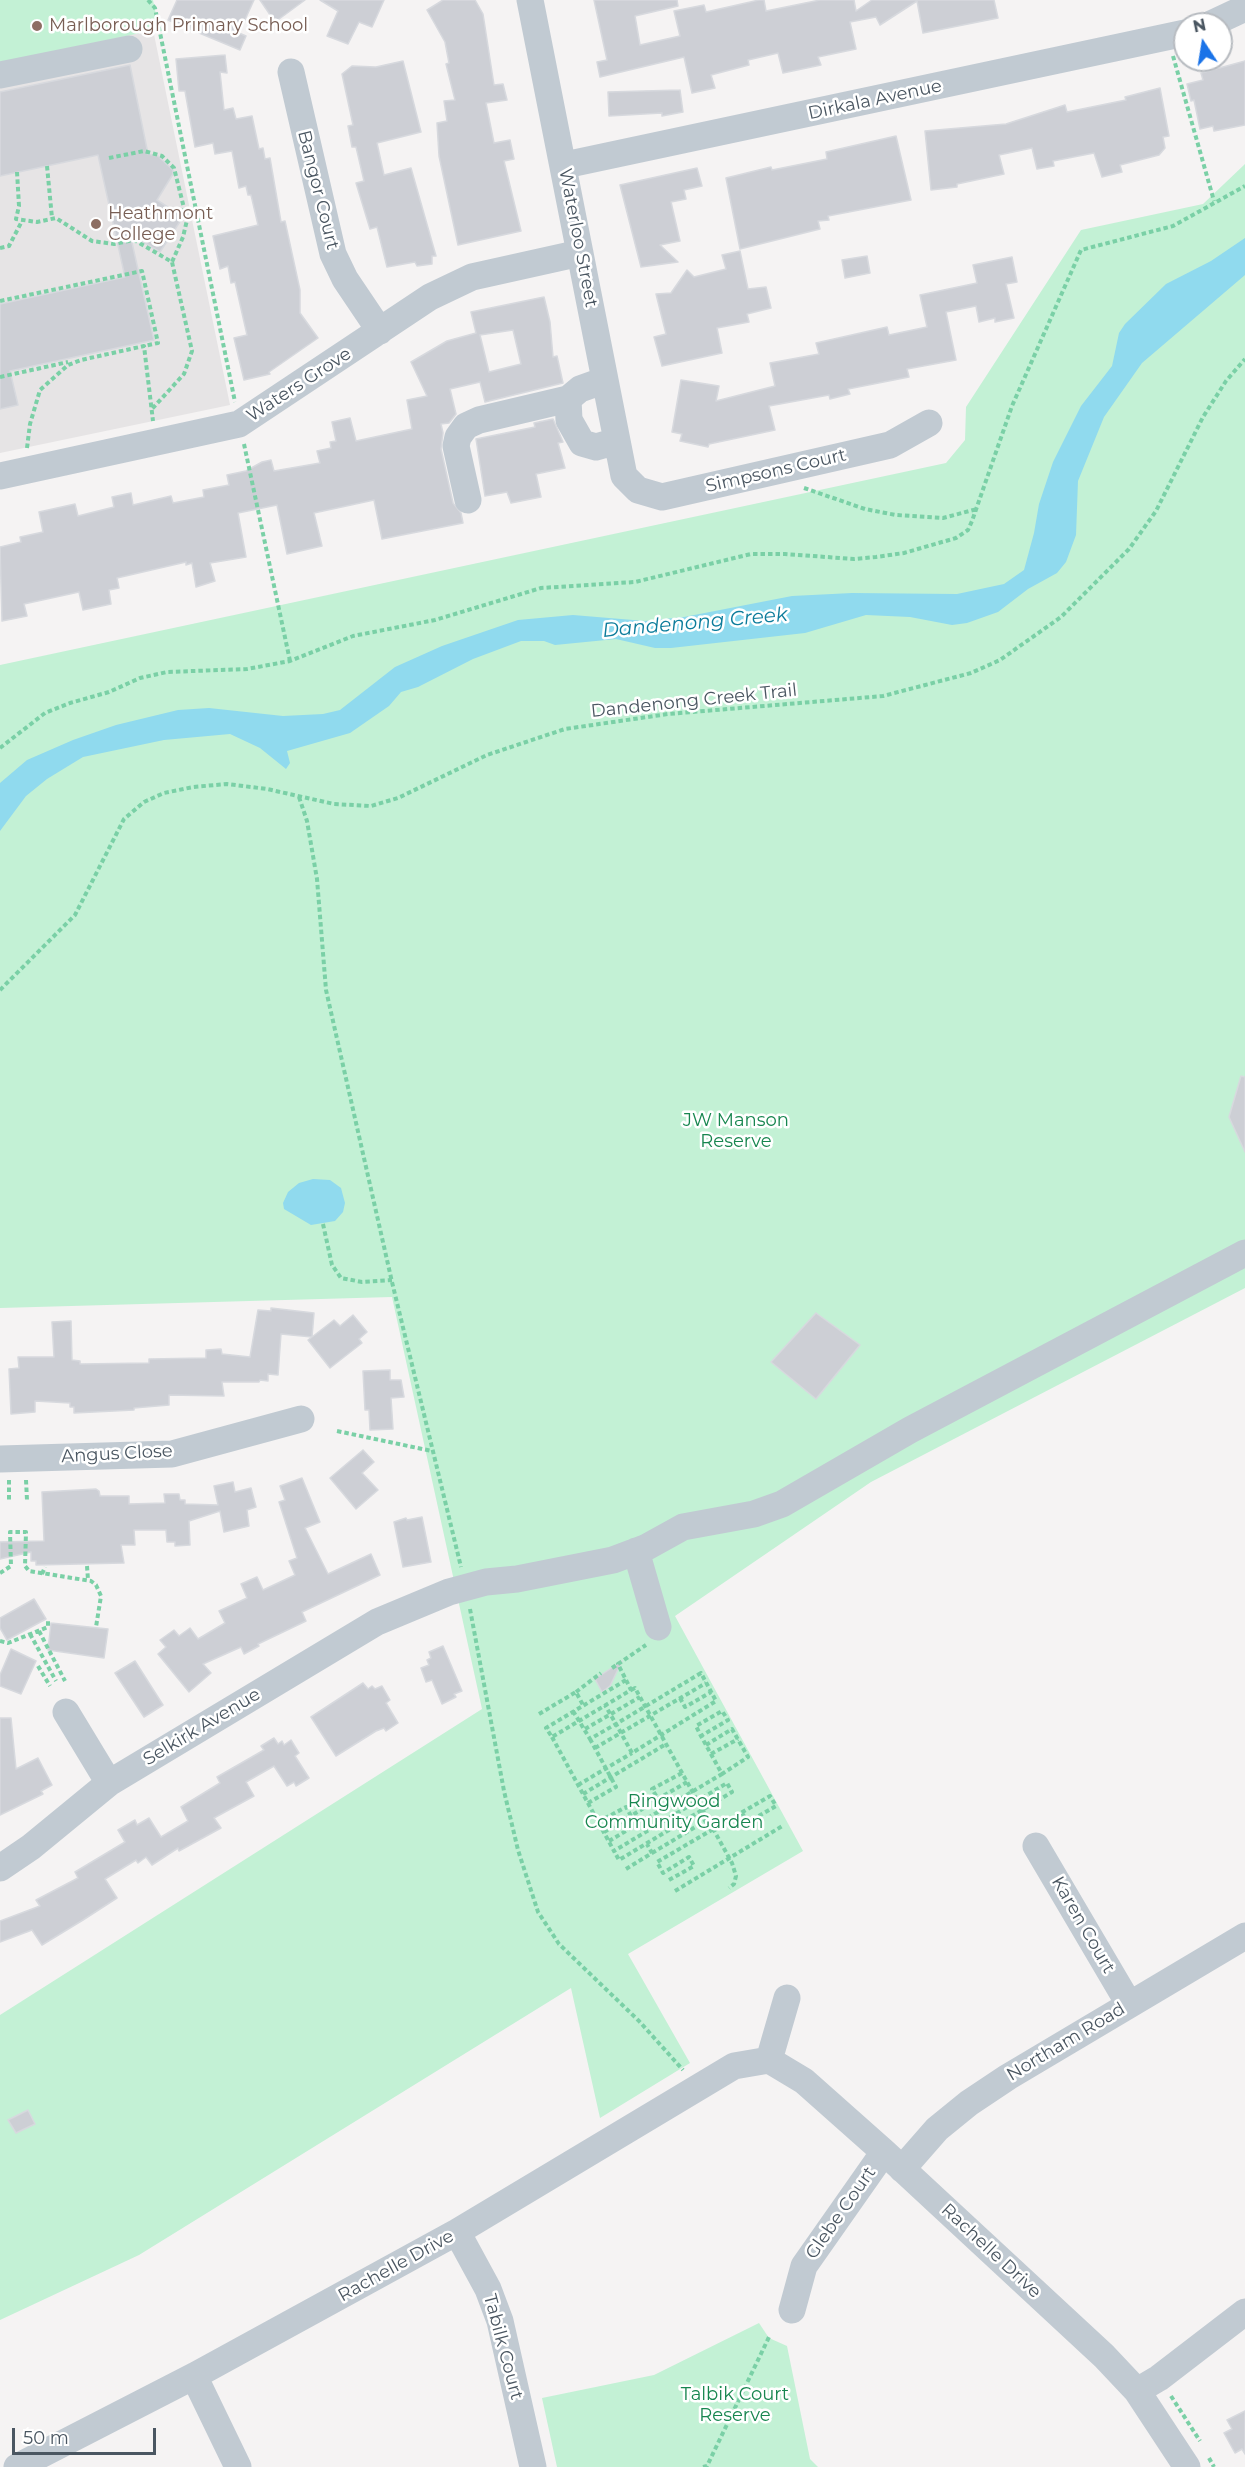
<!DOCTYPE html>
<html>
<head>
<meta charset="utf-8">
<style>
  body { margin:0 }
  #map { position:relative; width:1245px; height:2467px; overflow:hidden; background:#f5f3f3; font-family:Montserrat,sans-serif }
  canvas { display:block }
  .north { position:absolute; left:1173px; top:12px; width:60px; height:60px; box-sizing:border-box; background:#fff; border:2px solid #b7bbc0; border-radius:50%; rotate:348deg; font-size:16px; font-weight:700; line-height:24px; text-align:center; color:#4a5661 }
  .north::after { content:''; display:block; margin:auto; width:21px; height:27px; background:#1a73e8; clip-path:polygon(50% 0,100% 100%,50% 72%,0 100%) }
  .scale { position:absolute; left:12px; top:2428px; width:144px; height:27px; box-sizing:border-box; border:3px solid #4a5661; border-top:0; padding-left:8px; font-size:18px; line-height:21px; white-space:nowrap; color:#4a5661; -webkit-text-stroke:4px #fff; paint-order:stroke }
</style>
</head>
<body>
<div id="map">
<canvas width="1245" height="2467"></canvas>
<div class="north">N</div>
<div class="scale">50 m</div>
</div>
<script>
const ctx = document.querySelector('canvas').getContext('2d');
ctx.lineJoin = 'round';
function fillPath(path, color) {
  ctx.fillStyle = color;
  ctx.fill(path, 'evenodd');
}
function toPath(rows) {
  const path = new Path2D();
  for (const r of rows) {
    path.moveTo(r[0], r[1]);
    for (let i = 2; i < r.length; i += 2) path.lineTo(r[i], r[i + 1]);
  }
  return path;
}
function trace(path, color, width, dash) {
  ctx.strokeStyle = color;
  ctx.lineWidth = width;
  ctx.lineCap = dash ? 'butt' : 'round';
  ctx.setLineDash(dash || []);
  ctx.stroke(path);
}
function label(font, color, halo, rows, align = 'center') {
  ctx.font = font + ' Montserrat,sans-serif';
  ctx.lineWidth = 5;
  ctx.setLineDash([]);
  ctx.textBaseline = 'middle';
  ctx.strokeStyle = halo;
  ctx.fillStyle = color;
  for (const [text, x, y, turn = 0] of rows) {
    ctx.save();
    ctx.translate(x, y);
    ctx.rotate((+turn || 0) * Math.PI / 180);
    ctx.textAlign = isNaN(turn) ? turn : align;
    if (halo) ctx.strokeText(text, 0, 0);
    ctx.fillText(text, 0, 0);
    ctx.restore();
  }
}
fillPath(toPath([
  [0,0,153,0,149,10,230,405,0,453]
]), '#e6e4e5');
fillPath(toPath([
  [0,0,153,0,159,29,0,63],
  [1245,164,1245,1288,871,1482,675,1616,803,1851,628,1954,690,2063,600,2118,571,1988,139,2255,0,2320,0,2015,482,1709,392,1297,0,1308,0,665,946,463,965,440,966,407,1081,230,1203,204],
  [759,2323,769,2338,787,2346,810,2459,818,2467,557,2467,542,2398,654,2375]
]), '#c3f1d5');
fillPath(toPath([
  [1245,238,1245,275,1142,363,1104,417,1078,481,1076,535,1066,562,1057,573,1028,589,998,612,967,623,952,625,910,617,866,615,805,633,671,648,655,648,616,639,555,645,544,641,521,641,473,659,418,687,401,692,389,706,350,733,287,751,290,763,286,769,260,748,230,734,164,740,83,757,47,779,26,796,0,831,0,783,27,760,73,740,116,725,178,710,209,708,283,716,323,714,340,710,395,667,442,646,518,620,573,615,645,621,684,617,792,596,852,593,957,594,1004,584,1024,570,1034,533,1039,504,1053,462,1081,406,1112,366,1119,333,1125,324,1166,284,1211,261],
  [313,1179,330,1180,341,1188,345,1203,343,1212,335,1221,311,1225,284,1209,283,1203,288,1192,299,1183]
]), '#90daee');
const building = toPath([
  [177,0,254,0,239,33,246,36,240,50,168,20,177,0],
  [260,0,305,0,275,22,260,0],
  [320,0,384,0,372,27,359,22,348,44,327,36,338,11,320,0],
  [443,0,475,0,483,14,494,85,503,84,507,100,486,103,494,143,510,140,514,159,504,161,521,231,458,245,439,156,437,123,447,121,444,101,455,100,446,64,449,63,445,42,427,10,443,0],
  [594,0,677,0,678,6,635,16,640,45,680,36,674,11,704,5,706,12,759,0,764,0,766,11,820,0,854,0,856,11,872,0,994,0,998,18,923,33,917,1,880,25,876,17,850,22,856,49,818,57,821,65,783,73,778,53,748,60,749,65,711,75,715,88,692,93,684,57,600,77,597,62,607,60,594,0],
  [225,55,227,73,220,72,224,110,233,108,236,119,252,116,259,149,263,148,265,159,270,158,281,222,285,221,300,290,300,313,318,338,269,372,270,374,244,380,234,338,247,335,235,282,231,283,228,266,220,269,213,236,258,225,251,195,248,195,246,186,239,188,232,151,215,154,213,143,195,147,185,91,179,91,176,59,225,55],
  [403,61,421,132,377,143,384,175,411,168,436,256,432,256,432,264,417,266,415,262,387,267,377,227,370,229,356,183,364,181,356,147,352,147,348,126,353,125,342,74,352,66,376,67,403,61],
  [1245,61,1245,125,1214,131,1213,126,1200,129,1194,100,1191,101,1187,84,1203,80,1201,73,1245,61],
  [130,65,148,154,158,156,173,170,173,174,157,200,183,217,160,252,130,234,154,340,10,371,18,405,0,409,0,304,125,277,98,155,0,176,0,92,130,65],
  [1160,88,1169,136,1163,137,1165,148,1159,155,1120,165,1122,172,1102,177,1094,153,1053,161,1054,166,1037,169,1032,148,999,155,1004,174,957,184,957,187,931,190,925,131,1006,124,1065,105,1067,112,1126,100,1125,97,1160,88],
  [680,90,683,112,662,116,662,113,609,116,608,92,680,90],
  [896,136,911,200,828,216,829,220,818,221,820,229,740,249,726,178,771,167,772,170,827,159,826,152,896,136],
  [697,168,702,186,684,190,686,199,671,202,680,241,660,245,678,262,641,267,620,185,697,168],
  [740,251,748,289,766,287,771,308,747,314,749,322,717,328,722,353,662,366,654,337,666,334,656,294,671,293,687,270,694,277,726,269,722,255,740,251],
  [867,256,870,273,845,278,842,260,867,256],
  [1012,257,1017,282,1006,284,1014,318,995,322,995,318,979,322,976,306,946,312,956,360,907,369,909,377,848,389,850,394,830,399,829,395,769,406,775,430,709,444,708,447,680,441,682,434,672,432,681,380,719,386,716,401,775,386,770,363,819,354,816,343,887,327,889,335,927,327,920,295,977,283,973,265,1012,257],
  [544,297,550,322,553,357,557,356,563,383,485,402,480,382,450,389,456,414,449,423,441,424,443,433,441,449,453,503,461,513,463,523,382,539,374,500,314,513,322,546,287,554,277,505,238,513,246,557,210,563,215,581,196,587,192,563,186,565,186,562,117,578,119,588,109,590,111,604,83,610,79,592,24,604,27,616,2,621,0,547,21,542,20,537,43,532,39,512,75,504,78,516,114,507,112,497,131,493,133,505,171,496,173,503,204,497,203,490,229,485,227,475,246,471,262,462,271,460,274,471,320,463,317,451,331,448,330,442,336,441,332,422,350,418,356,441,412,429,407,400,427,396,411,362,447,341,476,333,471,312,544,297],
  [513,330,521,364,489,372,480,335,513,330],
  [553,419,563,442,558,443,565,468,536,474,541,497,511,503,507,492,485,496,476,439,535,427,534,423,553,419],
  [1241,1076,1245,1077,1245,1152,1229,1117,1241,1076],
  [271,1308,314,1313,312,1337,334,1320,340,1326,353,1315,367,1332,359,1339,362,1343,330,1368,308,1340,312,1337,281,1334,278,1375,268,1374,268,1381,260,1380,259,1382,222,1382,224,1396,169,1395,169,1405,134,1408,134,1410,74,1413,74,1407,70,1407,70,1403,35,1401,35,1412,11,1414,9,1369,19,1368,18,1357,54,1357,52,1322,71,1321,72,1360,80,1361,80,1364,149,1363,149,1359,206,1358,206,1350,221,1349,222,1354,250,1357,258,1310,271,1311,271,1308],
  [816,1313,860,1345,816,1399,771,1362,816,1313],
  [390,1370,390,1380,401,1380,404,1397,391,1398,393,1429,370,1430,369,1410,365,1410,363,1371,390,1370],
  [363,1450,374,1462,362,1473,378,1490,356,1509,330,1478,363,1450],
  [302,1478,320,1522,305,1528,328,1574,371,1554,380,1575,302,1612,306,1621,258,1644,259,1646,244,1654,241,1647,203,1664,211,1673,189,1692,158,1654,166,1647,160,1640,174,1630,179,1636,190,1628,198,1639,225,1623,219,1611,247,1598,241,1584,257,1577,263,1590,295,1575,289,1561,297,1558,279,1502,285,1500,280,1486,302,1478],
  [233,1482,235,1492,251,1488,256,1507,247,1510,249,1526,224,1532,220,1511,189,1521,190,1545,175,1546,175,1542,167,1542,166,1530,134,1530,135,1545,121,1545,124,1563,36,1565,36,1561,31,1561,31,1552,0,1559,0,1542,44,1541,42,1492,96,1489,99,1491,100,1496,129,1496,129,1504,165,1503,164,1494,179,1494,180,1500,185,1500,185,1504,218,1505,214,1486,233,1482],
  [422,1517,431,1562,403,1567,394,1522,406,1518,407,1520,422,1517],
  [34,1599,46,1619,7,1640,0,1628,0,1618,34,1599],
  [51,1623,108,1629,104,1658,48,1650,51,1623],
  [443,1646,462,1691,454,1694,456,1697,442,1704,432,1680,426,1682,421,1668,429,1665,427,1660,431,1658,429,1652,443,1646],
  [11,1649,36,1661,21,1694,0,1686,0,1675,11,1649],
  [135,1661,163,1705,144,1717,115,1673,135,1661],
  [622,1661,610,1686,602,1692,595,1679,622,1661],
  [363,1683,368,1689,372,1686,375,1689,382,1686,390,1700,386,1703,398,1723,386,1731,384,1728,376,1731,336,1756,311,1717,363,1683],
  [0,1718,11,1718,16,1769,38,1758,52,1785,41,1791,43,1794,0,1815,0,1718],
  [274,1738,278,1744,282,1741,284,1745,291,1740,299,1753,295,1756,309,1778,296,1786,294,1782,287,1786,274,1766,246,1782,254,1796,214,1818,221,1828,179,1851,178,1848,152,1865,146,1857,138,1863,136,1860,105,1879,117,1898,83,1920,42,1945,32,1930,0,1942,0,1921,40,1906,36,1900,78,1878,75,1872,125,1842,118,1830,135,1820,137,1825,149,1818,161,1837,188,1821,181,1807,220,1783,217,1777,264,1750,261,1746,274,1738],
  [28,2110,35,2124,16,2133,8,2120,28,2110],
  [1245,2411,1245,2454,1242,2449,1235,2453,1224,2433,1232,2429,1227,2420,1245,2411]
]);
fillPath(building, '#cdcfd5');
trace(building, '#d7d9de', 1.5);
trace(toPath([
  [148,0,155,8,235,402],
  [1173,56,1214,201],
  [109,158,144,151,162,156,174,168,187,220,183,237,172,262],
  [47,166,52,218],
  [17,172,19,206,16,219,37,222,56,218,92,241,114,244,134,240,172,262,192,351,184,374,151,410],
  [0,248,9,246,22,221],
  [0,301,142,271,158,343,144,346],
  [0,377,68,362],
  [244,444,290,661],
  [27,448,30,424,40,390,68,365,81,360,144,346,153,421],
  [804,488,865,509,896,515,943,518,977,509],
  [0,748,45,713,70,703,109,692,140,678,167,672,247,669,290,661,353,636,435,620,541,588,635,582,751,554,785,554,854,559,876,557,904,553,956,538,968,530,972,521,1012,406,1081,250,1173,226,1245,186],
  [299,797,307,821,317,879,326,990,392,1282,461,1567],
  [0,990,75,915,124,819,144,802,164,793,193,787,227,784,267,789,334,804,371,806,398,798,487,755,565,729,668,714,883,696,971,673,1000,660,1061,617,1129,549,1156,511,1203,417,1226,381,1245,359],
  [323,1224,332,1265,341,1278,362,1282,392,1280],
  [337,1431,432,1451],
  [9,1480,9,1501],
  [26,1480,27,1500],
  [87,1566,88,1580],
  [0,1573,11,1566,10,1532,26,1532,25,1566,29,1571,91,1581,96,1585,101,1596,96,1627],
  [42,1574,45,1567],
  [470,1609,504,1791,518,1850,538,1912,559,1944,639,2021,683,2070],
  [39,1631,65,1681],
  [30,1634,56,1681],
  [0,1641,8,1643,48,1627,48,1621],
  [38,1666,50,1686],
  [612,1668,618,1664],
  [626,1680,546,1728,552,1737,631,1690,618,1664,646,1645],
  [631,1690,635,1688,732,1863,736,1876,734,1884,729,1888],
  [576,1692,601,1673],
  [680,1698,685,1707,711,1692],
  [573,1711,590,1739,616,1724,701,1673,716,1701,632,1753,616,1724,605,1705],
  [539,1714,576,1692,583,1705],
  [585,1729,640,1697],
  [552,1737,614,1851,727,1783,732,1792,619,1860,614,1851],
  [706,1745,732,1729,748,1757,722,1774],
  [595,1748,706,1683],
  [711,1754,738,1739],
  [682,1773,652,1789,658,1799,687,1782],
  [578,1785,632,1753],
  [583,1794,666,1744],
  [588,1803,616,1787,590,1739],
  [598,1822,626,1807,631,1816,658,1799,663,1809],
  [604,1832,631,1816],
  [609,1841,722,1774,706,1745,701,1736,696,1726,722,1711,728,1720,701,1736],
  [652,1853,707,1820],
  [626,1869,652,1853,647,1844],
  [669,1880,694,1866,689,1857,663,1873,657,1862,770,1796,776,1806,748,1822,742,1813],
  [675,1891,784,1825],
  [1171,2396,1200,2441],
  [1209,2458,1214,2467],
  [703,2467,707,2466,770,2335]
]), '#7ad0a6', 4, [4.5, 3]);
trace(toPath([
  [530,0,624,476,638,490,662,497,890,445,929,423],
  [1211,24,1245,8],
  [291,72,333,254,345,279,380,331],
  [0,75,129,49],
  [565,165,1185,33],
  [568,399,569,420,582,443,596,447,617,441],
  [0,476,239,424,430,297,472,277,580,253],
  [468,500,456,446,458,437,466,426,479,420,568,399,580,389,605,380],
  [0,1459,172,1454,301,1419],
  [636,1551,658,1627],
  [66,1712,109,1783],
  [1036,1846,1129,2004],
  [0,1868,31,1847,109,1783,377,1622,449,1592,486,1582,517,1579,613,1560,645,1548,683,1527,754,1514,782,1504,910,1430,1245,1253],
  [769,2060,787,1998],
  [902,2169,937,2129,969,2103,1008,2077,1245,1936],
  [457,2232,488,2289,500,2321,533,2467],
  [792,2310,804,2266,884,2152],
  [194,2376,238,2467],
  [1137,2391,1159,2378,1245,2312],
  [17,2467,194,2376,457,2232,734,2066,769,2060,804,2081,884,2152,1104,2356,1137,2391,1187,2467]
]), '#c1cad2', 27);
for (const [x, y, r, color] of [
  [37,26,6,"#8d6e63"],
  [96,224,6,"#8d6e63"]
]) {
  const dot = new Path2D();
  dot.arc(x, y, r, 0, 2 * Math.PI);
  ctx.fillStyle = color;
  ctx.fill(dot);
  trace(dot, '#fff', 2);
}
label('18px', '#785e54', '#fff', [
  ["Marlborough Primary School",49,26],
  ["Heathmont",108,214],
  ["College",108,235]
], 'left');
label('18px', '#4a5661', '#fff', [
  ["Dirkala Avenue",875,100,-12],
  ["Bangor Court",318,190,76],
  ["Waterloo Street",578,238,79],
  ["Waters Grove",299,385,-33],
  ["Simpsons Court",776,471,-13],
  ["Dandenong Creek Trail",694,701,-6],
  ["Angus Close",117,1454,-3],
  ["Selkirk Avenue",202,1727,-31],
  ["Karen Court",1083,1925,60],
  ["Northam Road",1066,2042,-31],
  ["Glebe Court",841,2213,-55],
  ["Rachelle Drive",991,2251,43],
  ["Rachelle Drive",396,2266,-29],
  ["Tabilk Court",503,2347,75]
]);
label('18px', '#17864f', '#fff', [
  ["JW Manson",736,1121],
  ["Reserve",736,1142],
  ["Ringwood",674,1802],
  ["Community Garden",674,1823],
  ["Talbik Court",735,2395],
  ["Reserve",735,2416]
]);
label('italic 20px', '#0c7c9b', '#fff', [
  ["Dandenong Creek",695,623,-5]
]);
</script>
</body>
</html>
